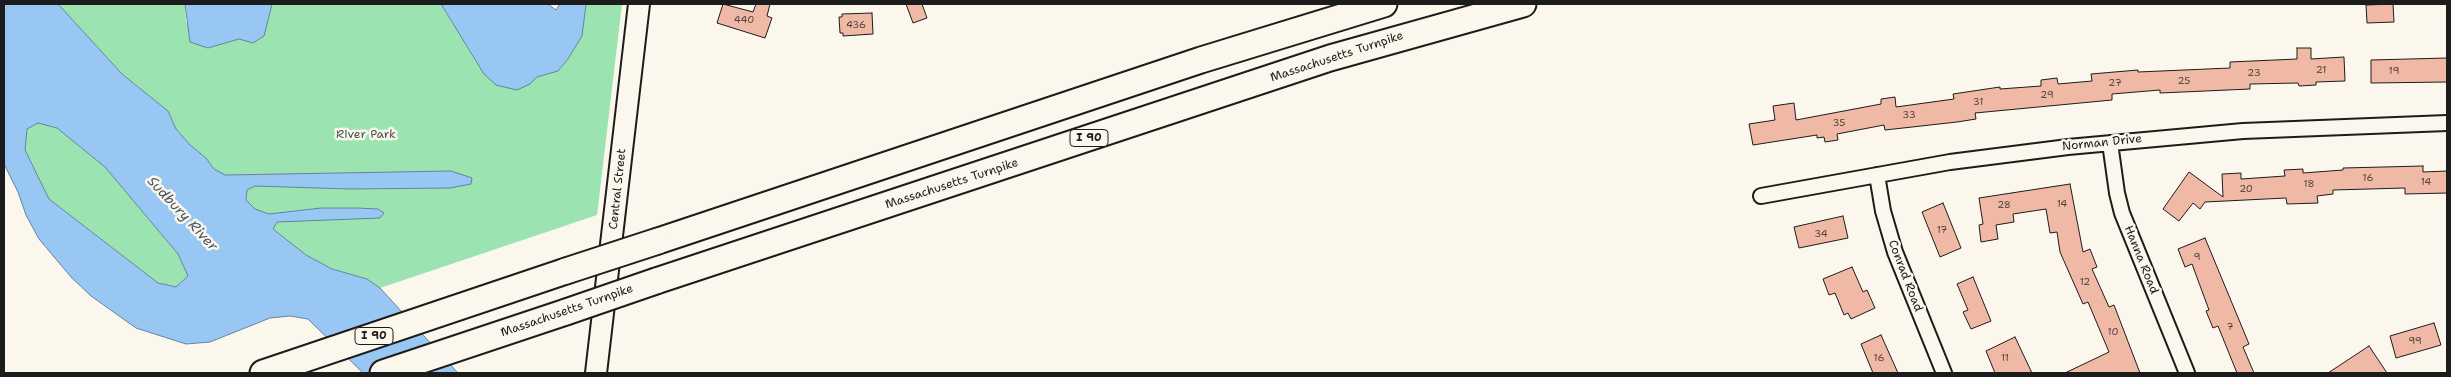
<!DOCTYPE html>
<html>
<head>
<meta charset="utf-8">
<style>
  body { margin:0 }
  #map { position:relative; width:2451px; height:377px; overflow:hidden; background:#fbf7ec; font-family:"Shantell Sans",sans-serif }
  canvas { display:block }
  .frame { position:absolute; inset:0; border:5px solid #1c1c1c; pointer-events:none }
</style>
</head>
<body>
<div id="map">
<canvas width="2451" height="377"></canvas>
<div class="frame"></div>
</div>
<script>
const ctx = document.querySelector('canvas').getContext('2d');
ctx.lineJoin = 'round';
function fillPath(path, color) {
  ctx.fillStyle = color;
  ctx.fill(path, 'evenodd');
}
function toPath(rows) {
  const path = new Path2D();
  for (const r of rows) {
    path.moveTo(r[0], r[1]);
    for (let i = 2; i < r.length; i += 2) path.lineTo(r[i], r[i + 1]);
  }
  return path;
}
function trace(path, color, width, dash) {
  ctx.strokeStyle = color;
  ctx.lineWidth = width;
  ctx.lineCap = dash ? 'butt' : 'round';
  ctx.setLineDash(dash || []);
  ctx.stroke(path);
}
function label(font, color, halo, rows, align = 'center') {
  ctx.font = font + ' "Shantell Sans",sans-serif';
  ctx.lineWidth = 5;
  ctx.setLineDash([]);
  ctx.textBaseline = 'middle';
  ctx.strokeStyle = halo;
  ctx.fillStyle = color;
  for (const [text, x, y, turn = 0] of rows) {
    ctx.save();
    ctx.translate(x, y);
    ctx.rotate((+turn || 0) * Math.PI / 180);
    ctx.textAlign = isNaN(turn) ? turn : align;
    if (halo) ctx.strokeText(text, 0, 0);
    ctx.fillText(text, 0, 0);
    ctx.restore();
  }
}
fillPath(toPath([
  [58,4,185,4,186,22,208,48,239,39,253,43,264,36,272,4,441,4,484,74,530,84,537,77,558,71,568,59,582,36,586,4,622,4,597,215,380,288,367,279,332,269,306,255,273,229,214,169,206,158,190,145,176,129,168,111,122,74],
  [39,123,57,128,105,167,178,254,188,276,176,287,158,283,49,199,25,150,27,129]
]), '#9be3b1');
const water = toPath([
  [4,4,58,4,122,74,168,111,176,129,190,145,206,158,214,169,225,175,451,171,472,178,471,184,450,188,350,189,255,186,247,190,246,200,255,209,269,214,321,208,357,208,378,209,384,213,380,218,277,222,273,229,306,255,332,269,367,279,380,288,458,373,363,373,308,319,290,316,270,318,210,342,186,344,136,328,91,296,71,277,39,239,26,215,18,192,4,164,4,4],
  [38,123,57,128,105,167,178,254,188,276,176,287,158,283,49,199,25,150,27,129,38,123],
  [185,4,272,4,264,36,253,43,239,39,208,48,190,42,185,4],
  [441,4,548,4,556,10,560,4,586,4,582,36,568,59,558,71,537,77,530,84,517,90,496,85,484,74,441,4]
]);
fillPath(water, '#98c7f3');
trace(water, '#66839d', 1);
const building = toPath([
  [723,4,753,12,756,4,770,4,767,16,772,18,765,38,717,23,723,4],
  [906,4,922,4,927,18,913,23,906,4],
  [2393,4,2394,22,2367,23,2366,5,2393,4],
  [872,13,873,34,843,36,843,33,840,33,839,17,842,17,842,14,872,13],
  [2297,48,2311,48,2311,59,2344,57,2345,81,2316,82,2316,85,2299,86,2298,83,2250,84,2250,89,2160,93,2160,90,2112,94,2112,100,1975,113,1976,119,1957,122,1885,130,1884,125,1837,134,1838,140,1825,142,1824,137,1817,138,1817,135,1753,145,1749,124,1775,120,1773,106,1794,103,1796,120,1881,104,1881,99,1895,97,1896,107,1954,99,1953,94,2000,87,2000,89,2041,86,2041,80,2057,78,2058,84,2092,81,2091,74,2138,70,2138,72,2230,68,2230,62,2297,59,2297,48],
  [2447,58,2447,82,2371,83,2371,60,2447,58],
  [2423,166,2423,172,2447,171,2447,193,2405,194,2405,188,2333,190,2333,194,2317,196,2318,203,2287,204,2286,198,2205,202,2200,209,2193,203,2179,221,2163,209,2189,172,2223,197,2222,174,2241,173,2241,179,2285,176,2284,170,2303,169,2303,173,2343,170,2343,168,2423,166],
  [2070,184,2083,252,2090,249,2097,267,2092,269,2109,307,2114,305,2140,373,2065,373,2109,352,2088,302,2083,304,2060,252,2057,232,2050,233,2046,209,2013,214,2014,222,1996,225,1998,239,1981,242,1979,225,1983,224,1979,198,2070,184],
  [1943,203,1961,248,1940,257,1922,212,1943,203],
  [1843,216,1848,238,1799,248,1794,227,1843,216],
  [2205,238,2249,344,2243,347,2254,373,2237,373,2218,326,2213,328,2206,311,2209,310,2192,264,2185,267,2178,249,2205,238],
  [1852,267,1863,292,1867,290,1875,308,1851,319,1848,313,1844,315,1835,293,1829,295,1823,279,1852,267],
  [1973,277,1991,321,1971,329,1963,312,1968,310,1957,284,1973,277],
  [2434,323,2441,345,2396,358,2390,336,2434,323],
  [1881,335,1898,373,1873,373,1861,344,1881,335],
  [2015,337,2032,373,1995,373,1986,351,2015,337],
  [2369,346,2387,373,2328,373,2369,346]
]);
fillPath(building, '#f0b9a5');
trace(building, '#1c1c1c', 1);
const street = toPath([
  [2110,143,2117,193,2122,213,2187,373],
  [1877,175,1883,211,1895,252,1944,373],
  [1761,196,1950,162,2068,147,2243,131,2447,123]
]);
const secondary = toPath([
  [596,373,639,4]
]);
const highway = toPath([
  [658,241,1201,60,1384,4],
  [656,281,1330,58,1523,4],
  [263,373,566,271],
  [383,373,566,312]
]);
trace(street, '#1c1c1c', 18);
trace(secondary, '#1c1c1c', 24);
trace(highway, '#1c1c1c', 29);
trace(street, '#fbf7ec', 14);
trace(secondary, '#fbf7ec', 20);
trace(highway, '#fbf7ec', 25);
const highwayBridge = toPath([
  [566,271,658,241],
  [566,312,656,281]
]);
trace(highwayBridge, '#1c1c1c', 29, []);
trace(highwayBridge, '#fbf7ec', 25);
label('10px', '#51433e', null, [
  ["440",744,20],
  ["436",856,25],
  ["21",2321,70],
  ["19",2394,71],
  ["23",2254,73],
  ["25",2184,81],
  ["27",2115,83],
  ["29",2047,95],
  ["31",1978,102],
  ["33",1909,115],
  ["35",1839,123],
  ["16",2368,178],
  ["14",2426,182],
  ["18",2309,184],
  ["20",2246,189],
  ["14",2062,204],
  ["28",2004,205],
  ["17",1942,230],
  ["34",1821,234],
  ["9",2197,257],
  ["12",2085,282],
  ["7",2230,327],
  ["10",2113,332],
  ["99",2415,341],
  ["16",1879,358],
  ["11",2005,358]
]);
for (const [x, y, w] of [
  [1089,138,38],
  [374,336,38]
]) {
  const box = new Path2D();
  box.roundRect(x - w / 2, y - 8.5, w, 17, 4);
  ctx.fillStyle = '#fbf7ec';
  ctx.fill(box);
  trace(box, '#1c1c1c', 1);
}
label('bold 11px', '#1c1c1c', null, [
  ["I 90",1089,138],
  ["I 90",374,336]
]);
label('12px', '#1c1c1c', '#fbf7ec', [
  ["Massachusetts Turnpike",1337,57,-18],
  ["Norman Drive",2102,143,-6],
  ["Massachusetts Turnpike",952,184,-18],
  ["Central Street",618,189,-84],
  ["Hanna Road",2141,260,68],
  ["Conrad Road",1905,276,69],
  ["Massachusetts Turnpike",567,311,-19]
]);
label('12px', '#425849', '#fbf7ec', [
  ["River Park",366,135]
]);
label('italic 14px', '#475867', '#fbf7ec', [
  ["Sudbury River",182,214,47]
]);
</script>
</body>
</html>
